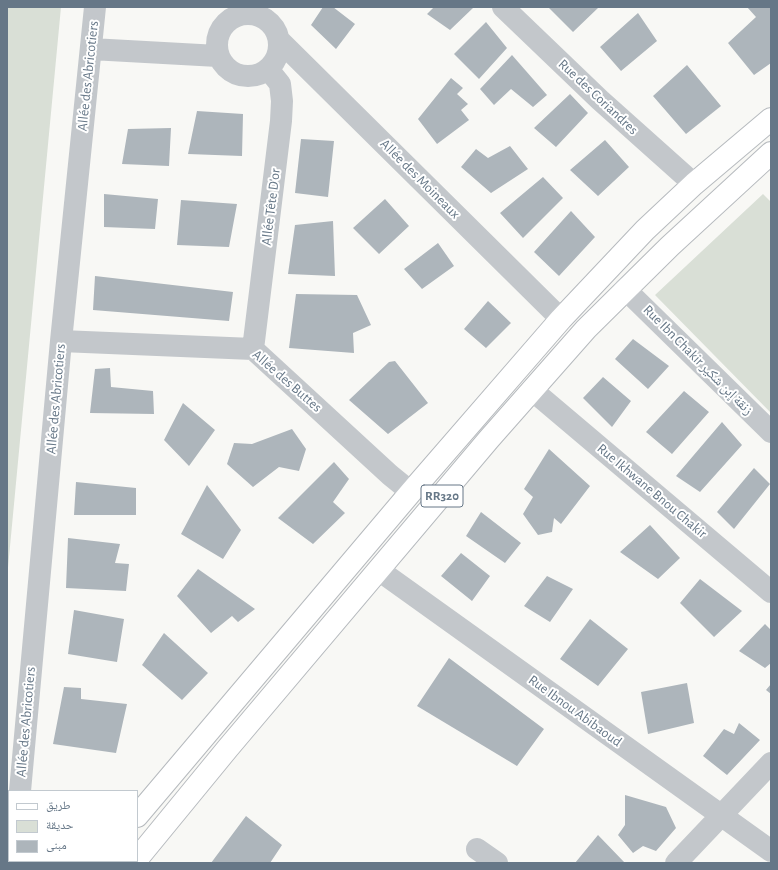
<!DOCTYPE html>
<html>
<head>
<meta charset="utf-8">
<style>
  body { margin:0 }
  #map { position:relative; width:778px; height:870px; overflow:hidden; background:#f8f8f5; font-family:"Alegreya Sans","Noto Naskh Arabic",sans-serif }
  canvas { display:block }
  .frame { position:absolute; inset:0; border:8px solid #667787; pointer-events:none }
  .legend { position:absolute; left:8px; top:790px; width:130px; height:72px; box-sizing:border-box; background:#fff; border:1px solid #c2c9cf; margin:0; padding:5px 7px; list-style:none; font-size:12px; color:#667787 }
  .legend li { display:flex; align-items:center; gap:8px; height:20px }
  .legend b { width:20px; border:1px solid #c2c9cf }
</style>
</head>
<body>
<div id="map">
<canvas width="778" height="870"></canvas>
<div class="frame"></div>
<ul class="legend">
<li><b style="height:5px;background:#fff"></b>طريق</li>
<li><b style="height:11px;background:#d9dfd6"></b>حديقة</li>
<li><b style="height:11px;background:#adb5bb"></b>مبنى</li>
</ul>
</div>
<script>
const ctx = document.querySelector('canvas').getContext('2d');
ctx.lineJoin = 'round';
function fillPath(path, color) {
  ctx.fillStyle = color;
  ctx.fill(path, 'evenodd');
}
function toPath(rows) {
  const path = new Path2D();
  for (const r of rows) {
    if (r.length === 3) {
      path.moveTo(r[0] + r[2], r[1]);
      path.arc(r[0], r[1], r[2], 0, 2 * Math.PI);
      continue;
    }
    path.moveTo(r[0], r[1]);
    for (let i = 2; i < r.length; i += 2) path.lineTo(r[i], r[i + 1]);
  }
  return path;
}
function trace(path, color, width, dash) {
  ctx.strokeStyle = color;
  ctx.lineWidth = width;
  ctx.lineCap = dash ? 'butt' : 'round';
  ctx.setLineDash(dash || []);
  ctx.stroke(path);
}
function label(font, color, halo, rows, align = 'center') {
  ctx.font = font + ' "Alegreya Sans","Noto Naskh Arabic",sans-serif';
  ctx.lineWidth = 4;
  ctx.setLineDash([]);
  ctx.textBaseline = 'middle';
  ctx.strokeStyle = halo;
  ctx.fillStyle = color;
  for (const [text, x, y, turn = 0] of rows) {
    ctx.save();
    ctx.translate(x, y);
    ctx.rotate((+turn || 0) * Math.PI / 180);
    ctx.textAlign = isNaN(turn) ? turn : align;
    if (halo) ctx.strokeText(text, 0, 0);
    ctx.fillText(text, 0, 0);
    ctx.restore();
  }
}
fillPath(toPath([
  [7,7,61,7,7,578],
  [763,194,771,202,771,413,655,295]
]), '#d9dfd6');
fillPath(toPath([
  [323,7,333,7,355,24,336,49,311,25],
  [434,7,472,7,473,8,450,30,427,14],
  [548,7,597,7,598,8,573,32],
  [747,7,771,7,771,63,754,75,728,43,756,17],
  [638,13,657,41,621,71,600,47],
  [486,22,507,48,479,79,454,54],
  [512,55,547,95,533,107,511,89,494,105,480,89],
  [687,65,721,106,686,134,653,96],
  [451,78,463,88,457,94,468,104,461,110,469,120,437,144,418,119],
  [570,94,588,113,556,147,534,128],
  [197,111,243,114,242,156,188,154],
  [171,128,169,166,122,164,128,129],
  [301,139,334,141,328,197,295,193],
  [605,140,629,167,598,196,570,170],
  [510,146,528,169,491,193,461,167,476,149,488,158],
  [543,177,563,198,523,238,500,213],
  [104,194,158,199,155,229,104,227],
  [385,199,409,226,379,254,353,228],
  [181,200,237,204,229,247,177,245],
  [571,211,595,237,559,276,534,252],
  [333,221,335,276,288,274,295,225],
  [438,243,454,266,422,289,404,269],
  [95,276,233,292,229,321,93,310],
  [296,294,357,295,371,325,353,333,354,353,289,348],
  [488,301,511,323,486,348,464,329],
  [633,339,669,366,648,389,615,359],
  [395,361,428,403,388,434,349,400,389,362],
  [110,368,111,387,153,391,154,414,90,413,95,369],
  [603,377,631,401,612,427,583,398],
  [684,391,709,412,672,454,646,432],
  [183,403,215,430,189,466,164,440],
  [722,422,742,445,700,492,676,476],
  [292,429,306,449,299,471,279,467,253,487,227,464,234,443,252,444],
  [549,449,590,486,561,524,554,518,552,532,538,535,523,514,533,497,524,489],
  [334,462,349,479,333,502,345,513,313,544,278,518],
  [754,468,770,484,734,529,717,512],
  [76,482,136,488,136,515,74,515],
  [207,485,241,530,223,559,181,534],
  [481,512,521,543,505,563,466,536],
  [650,525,680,558,658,579,620,552],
  [68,538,120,544,115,563,129,564,126,591,66,588],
  [461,553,490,576,472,601,441,576],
  [198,569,255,609,238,622,232,616,211,633,177,596],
  [547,576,573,589,550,622,524,606],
  [700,579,742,611,714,637,680,603],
  [74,610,124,619,117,662,68,654],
  [590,619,628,649,598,686,560,659],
  [765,624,771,630,771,663,765,668,739,651],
  [164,633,208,673,182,700,142,665],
  [449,658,544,729,517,766,417,706],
  [687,683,694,723,648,734,641,692],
  [771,684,771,694,766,690],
  [64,687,81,688,81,699,127,704,116,753,53,744],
  [739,723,760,740,727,775,703,756,724,729,734,734],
  [625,795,666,807,676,828,656,851,643,846,633,853,618,835,625,825],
  [246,816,282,845,270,863,211,863],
  [598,835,625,863,575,863]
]), '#adb5bb');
const major = toPath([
  [137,816,411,492,561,319,645,230,694,184,771,119],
  [137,859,228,748,489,439,586,329,670,246,771,153],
  [98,863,100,861]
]);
trace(major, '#b6babe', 24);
trace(toPath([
  [503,7,600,100,694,184],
  [248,45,31],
  [279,40,561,319],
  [91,49,218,56],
  [625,289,771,432],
  [61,341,253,349,390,475,411,492],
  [253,349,281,121,282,101,280,84,268,69],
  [532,390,771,592],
  [380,571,771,851],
  [20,791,61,341,95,7],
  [477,849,497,863],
  [14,863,14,861],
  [676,863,771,763]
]), '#c3c7cb', 22);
trace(major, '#fff', 22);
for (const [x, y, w] of [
  [442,496,42]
]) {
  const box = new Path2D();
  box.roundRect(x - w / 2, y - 11, w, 22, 3);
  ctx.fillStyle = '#fff';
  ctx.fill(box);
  trace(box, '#667787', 1);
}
label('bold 13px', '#667787', null, [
  ["RR320",442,496]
]);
label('14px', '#667787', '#fff', [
  ["Allée des Abricotiers",88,76,-84],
  ["Rue des Coriandres",598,97,43],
  ["Allée des Moineaux",420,179,45],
  ["Allée Tête D'or",271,207,-83],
  ["Rue Ibn Chakir زنقة إبن شكير",698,360,45],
  ["Allée des Buttes",287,381,41],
  ["Allée des Abricotiers",56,399,-85],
  ["Rue Ikhwane Bnou Chakir",652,491,40],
  ["Rue Ibnou Abibaoud",575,711,36],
  ["Allée des Abricotiers",26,722,-85]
]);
</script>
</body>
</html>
